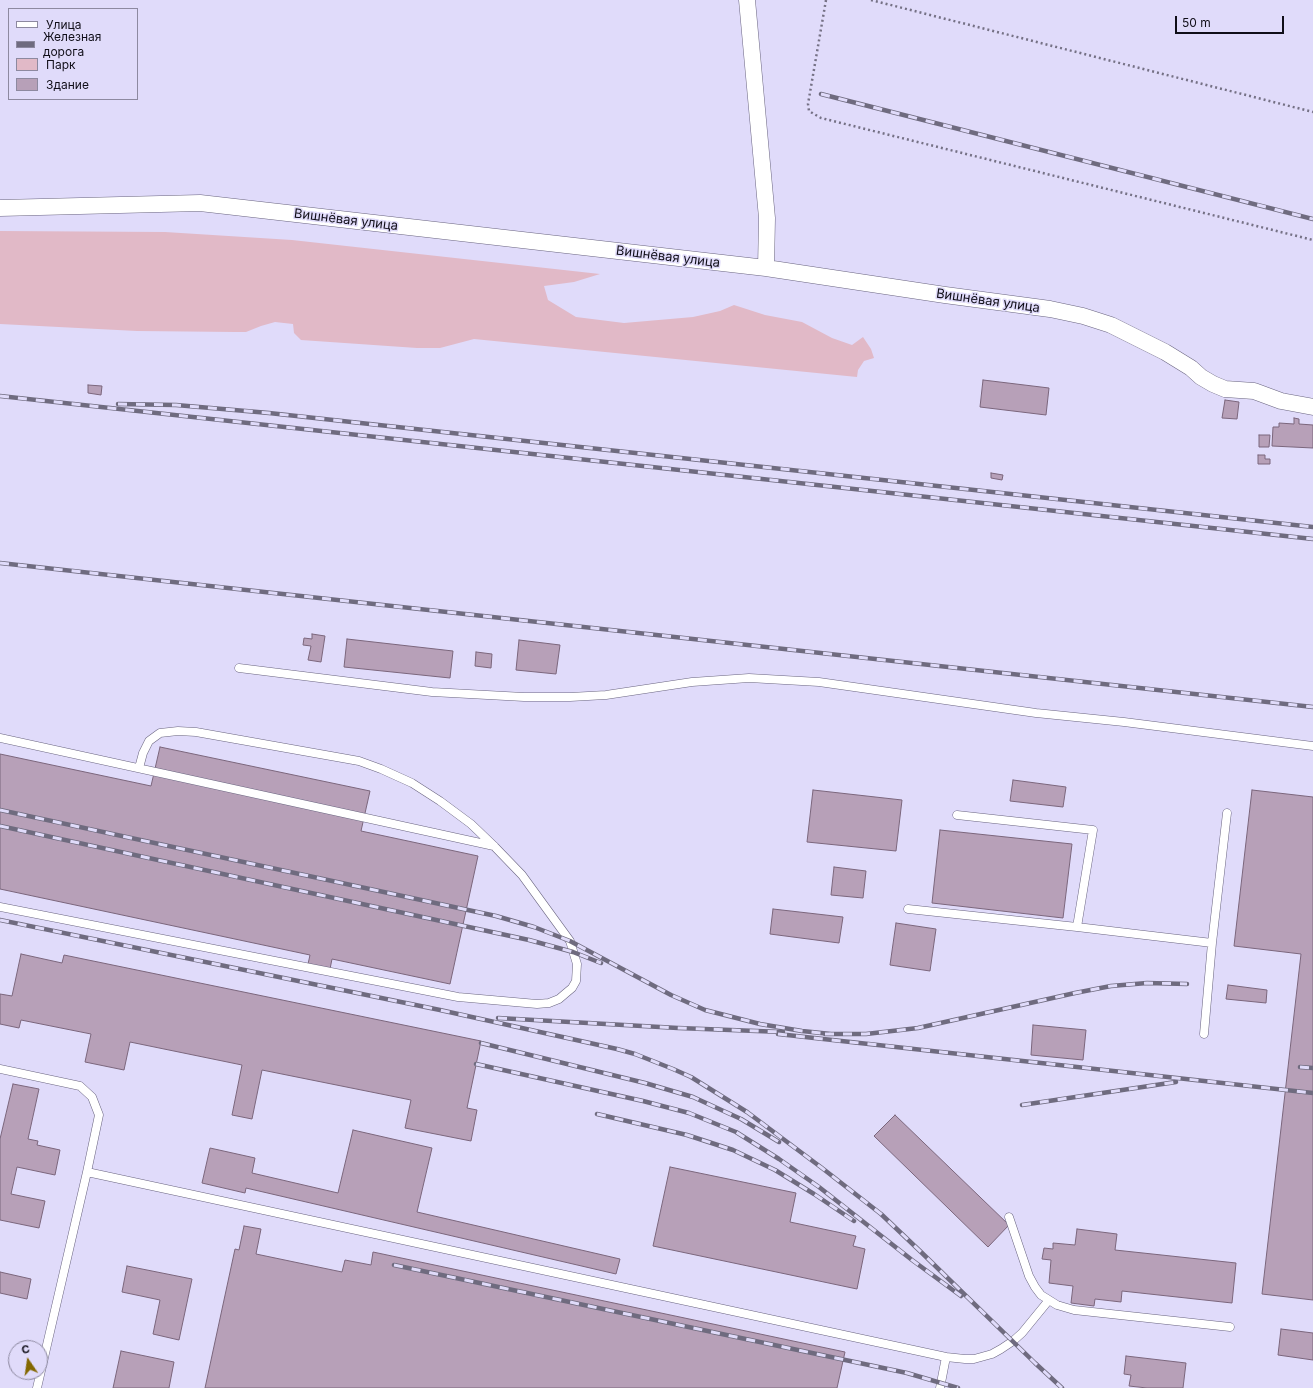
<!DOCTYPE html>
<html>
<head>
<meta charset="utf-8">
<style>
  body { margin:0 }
  #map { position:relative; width:1313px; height:1388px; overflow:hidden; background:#e0dbfa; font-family:Inter,sans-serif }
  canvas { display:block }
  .legend { position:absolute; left:8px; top:8px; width:130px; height:92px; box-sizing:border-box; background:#e0dbfa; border:1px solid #8d89a0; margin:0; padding:5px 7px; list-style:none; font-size:12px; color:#100e18 }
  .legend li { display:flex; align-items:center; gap:8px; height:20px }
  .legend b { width:20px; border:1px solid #8d89a0 }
  .north { position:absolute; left:8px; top:1340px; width:40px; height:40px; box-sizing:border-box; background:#e0dbfa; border:1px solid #8d89a0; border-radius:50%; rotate:347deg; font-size:11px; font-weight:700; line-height:16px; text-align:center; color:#100e18 }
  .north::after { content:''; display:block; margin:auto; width:14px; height:18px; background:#836700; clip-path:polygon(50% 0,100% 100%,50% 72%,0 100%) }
  .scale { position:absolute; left:1175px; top:16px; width:109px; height:18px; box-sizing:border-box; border:2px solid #100e18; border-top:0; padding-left:5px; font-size:12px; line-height:14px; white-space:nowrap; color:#100e18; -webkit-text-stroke:3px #e0dbfa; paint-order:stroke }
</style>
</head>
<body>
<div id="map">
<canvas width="1313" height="1388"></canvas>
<ul class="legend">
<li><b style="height:5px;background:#fff"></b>Улица</li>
<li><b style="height:5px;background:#6f6b7f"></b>Железная дорога</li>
<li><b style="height:11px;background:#e1b9c7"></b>Парк</li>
<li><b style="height:11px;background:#b7a0b8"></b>Здание</li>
</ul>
<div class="north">С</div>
<div class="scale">50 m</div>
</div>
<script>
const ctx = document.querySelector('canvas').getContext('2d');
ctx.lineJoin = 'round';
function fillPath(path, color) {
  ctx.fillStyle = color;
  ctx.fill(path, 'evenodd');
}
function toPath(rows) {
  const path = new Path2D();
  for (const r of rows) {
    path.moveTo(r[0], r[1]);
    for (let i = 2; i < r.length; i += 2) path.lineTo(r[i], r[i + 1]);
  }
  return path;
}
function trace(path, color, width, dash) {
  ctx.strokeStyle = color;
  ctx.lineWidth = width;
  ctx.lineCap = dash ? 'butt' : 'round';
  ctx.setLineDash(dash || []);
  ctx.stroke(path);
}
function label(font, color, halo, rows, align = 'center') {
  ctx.font = font + ' Inter,sans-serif';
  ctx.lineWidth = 3;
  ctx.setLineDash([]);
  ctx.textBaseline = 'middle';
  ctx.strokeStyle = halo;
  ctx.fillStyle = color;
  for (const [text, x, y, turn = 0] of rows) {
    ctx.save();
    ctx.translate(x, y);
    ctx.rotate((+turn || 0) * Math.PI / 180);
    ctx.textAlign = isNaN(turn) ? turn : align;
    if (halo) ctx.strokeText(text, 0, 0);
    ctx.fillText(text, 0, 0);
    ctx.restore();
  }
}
fillPath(toPath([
  [0,231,165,232,292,240,600,274,574,282,544,286,548,300,576,317,624,323,693,317,720,311,734,305,765,315,802,322,832,338,852,345,863,337,871,349,874,358,864,361,858,370,857,377,474,339,440,348,417,348,301,340,294,333,293,324,275,322,261,326,246,332,235,332,137,331,0,324]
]), '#e1b9c7');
const building = toPath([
  [983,380,1049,388,1046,415,980,407,983,380],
  [88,385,102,386,101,395,88,393,88,385],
  [1225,400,1239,402,1237,419,1222,418,1225,400],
  [1294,418,1299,419,1299,424,1313,425,1313,448,1272,446,1273,427,1279,427,1279,423,1294,424,1294,418],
  [1259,435,1270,435,1269,447,1259,447,1259,435],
  [1258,455,1265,455,1265,459,1270,459,1270,464,1258,464,1258,455],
  [991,473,1003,475,1002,480,991,478,991,473],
  [312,634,325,636,321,662,308,660,311,646,303,645,304,638,312,639,312,634],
  [347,639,453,651,450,678,344,667,347,639],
  [519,640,560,645,556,674,516,670,519,640],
  [476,652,492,654,491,668,475,666,476,652],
  [160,747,370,791,361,831,478,856,450,984,332,959,330,969,308,964,310,955,0,889,0,754,151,786,160,747],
  [1013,780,1066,787,1063,807,1010,801,1013,780],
  [813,790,902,800,896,851,807,842,813,790],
  [1252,790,1313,797,1313,1300,1262,1294,1301,954,1234,946,1252,790],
  [940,830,1072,844,1063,918,932,903,940,830],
  [834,867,866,871,863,898,831,895,834,867],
  [773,909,843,917,839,943,770,934,773,909],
  [896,923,936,929,930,971,890,965,896,923],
  [21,954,62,963,64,955,481,1041,467,1108,477,1110,471,1141,405,1128,411,1100,262,1070,252,1119,232,1115,242,1065,130,1042,124,1070,85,1062,91,1034,21,1020,19,1028,0,1024,0,994,12,996,21,954],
  [1228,985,1267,990,1266,1003,1226,999,1228,985],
  [1033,1025,1086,1030,1083,1060,1031,1055,1033,1025],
  [13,1084,39,1089,28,1139,38,1141,37,1145,60,1150,55,1175,17,1167,11,1194,45,1201,39,1228,0,1220,0,1139,13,1084],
  [895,1115,1009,1225,988,1247,874,1136,895,1115],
  [353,1130,432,1148,417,1212,620,1259,616,1274,246,1188,245,1193,202,1183,210,1148,255,1158,252,1173,338,1193,353,1130],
  [670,1167,796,1193,790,1222,856,1236,853,1246,865,1249,857,1289,653,1246,670,1167],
  [244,1226,261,1229,256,1254,342,1272,345,1260,371,1265,373,1252,845,1352,837,1388,205,1388,235,1249,239,1250,244,1226],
  [1077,1229,1117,1234,1115,1250,1236,1263,1232,1303,1122,1291,1121,1302,1095,1299,1094,1306,1071,1303,1073,1286,1049,1283,1051,1260,1042,1259,1044,1248,1053,1249,1053,1243,1075,1245,1077,1229],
  [127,1266,192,1279,179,1340,153,1334,160,1300,122,1292,127,1266],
  [0,1272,31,1279,27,1299,0,1293,0,1272],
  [1281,1329,1313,1333,1313,1360,1278,1355,1281,1329],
  [121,1351,174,1362,169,1388,113,1388,121,1351],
  [1126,1356,1186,1363,1183,1388,1147,1388,1129,1386,1131,1375,1124,1374,1126,1356]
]);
fillPath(building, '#b7a0b8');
trace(building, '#7b667c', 1);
const service = toPath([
  [239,668,432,692,524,697,570,697,606,695,692,682,749,678,819,682,1036,713,1124,722,1313,746],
  [0,738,494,846],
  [957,815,1093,830,1077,927],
  [0,907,458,997,537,1004,549,1003,559,999,566,993,572,988,576,981,577,964,570,941,522,875,494,846,471,824,440,801,412,783,381,769,359,761,196,732,178,731,160,733,149,741,143,753,139,768],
  [908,909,1077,927,1212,943],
  [1204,1034,1212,943,1227,813],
  [0,1069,80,1086,92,1097,99,1115,87,1172,37,1388],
  [87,1172,946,1357],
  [1009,1217,1029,1276,1035,1287,1041,1295,1057,1305,1074,1310,1230,1327],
  [940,1388,946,1357,965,1359,974,1359,992,1354,1001,1349,1013,1341,1022,1333,1049,1300]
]);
const minor = toPath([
  [747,0,767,218,766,268],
  [0,208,200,203,766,268,945,295,1050,309,1083,316,1111,325,1165,352,1191,368,1201,377,1213,384,1225,389,1254,391,1281,401,1313,407]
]);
trace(service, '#6a6580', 9);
trace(minor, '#6a6580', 17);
trace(toPath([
  [826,0,808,104,809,111,814,114,821,118,1313,240],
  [871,0,1313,112]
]), '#757185', 2.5, [2, 3]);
trace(service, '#fff', 8);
trace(minor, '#fff', 16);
const rail = toPath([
  [821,94,1313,219],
  [0,396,1313,539],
  [118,404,176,405,269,413,1313,527],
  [0,563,1313,707],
  [0,810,496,916,534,927,570,941,671,995,705,1010,760,1024,802,1031,831,1034],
  [0,826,529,940,573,952,601,963],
  [0,920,440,1010,617,1049,635,1054,673,1069,691,1077,747,1112,822,1168,881,1214,921,1252,1035,1363,1062,1388],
  [498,1018,678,1028,783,1032],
  [778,1034,1313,1093],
  [825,1034,866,1034,918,1028,1075,993,1111,986,1147,983,1187,984],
  [481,1043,645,1083,693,1097,741,1119,779,1142],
  [476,1064,643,1101,689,1113,736,1132,779,1159,819,1187,912,1260,961,1296],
  [1300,1067,1313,1068],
  [1022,1105,1176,1082],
  [597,1114,687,1135,733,1150,775,1170,814,1194,854,1221],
  [394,1265,907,1373,958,1388]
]);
trace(rail, '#6f6b7f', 4.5);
trace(rail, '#e0dbfa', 3, [9]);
label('13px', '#100e18', '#e0dbfa', [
  ["Вишнёвая улица",346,220,7],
  ["Вишнёвая улица",668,257,7],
  ["Вишнёвая улица",988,301,8]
]);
</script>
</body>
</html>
